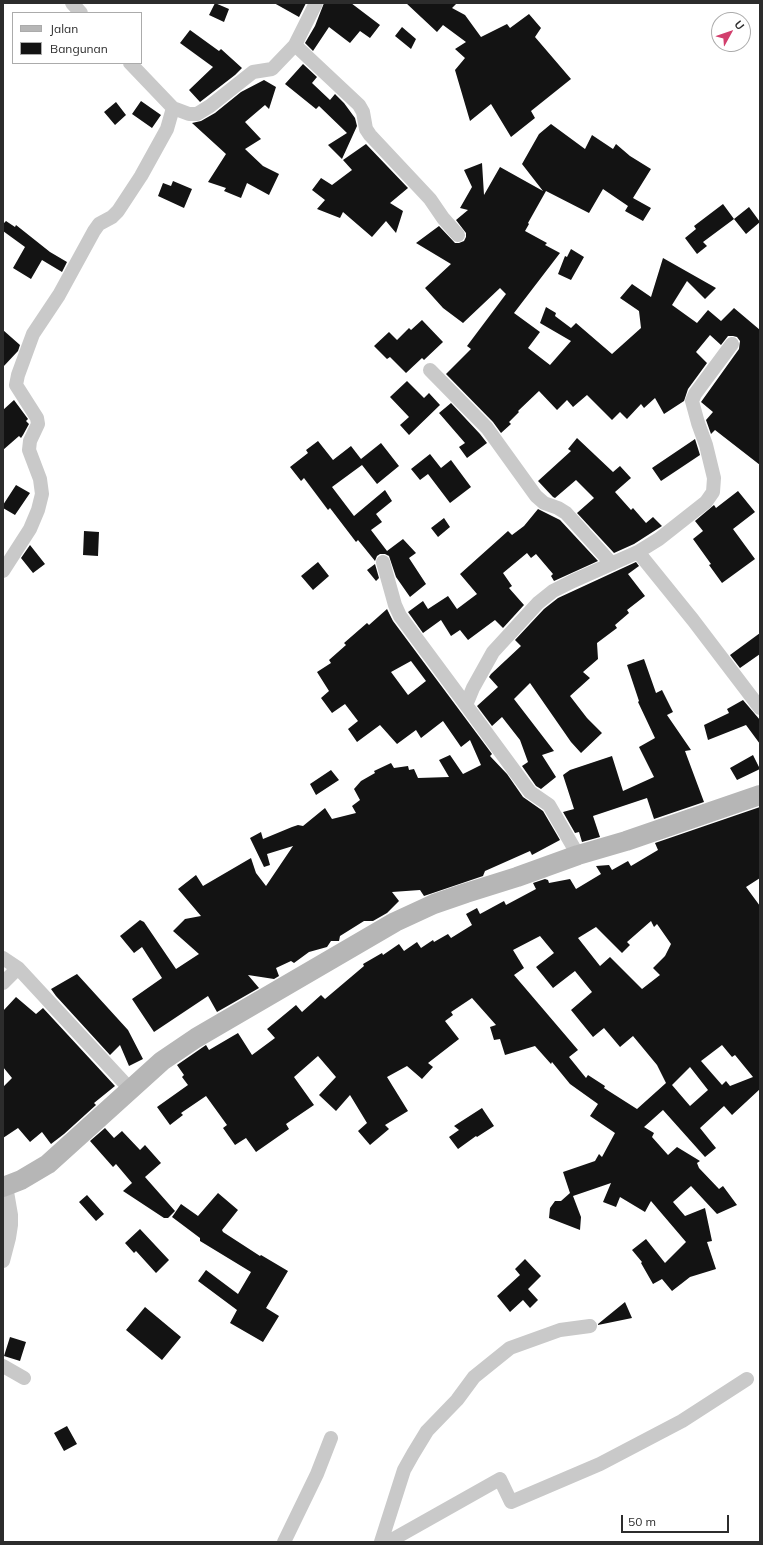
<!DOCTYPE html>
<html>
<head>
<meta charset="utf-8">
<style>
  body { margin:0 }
  #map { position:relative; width:763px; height:1545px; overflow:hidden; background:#fff; font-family:Mulish,sans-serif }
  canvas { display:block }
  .frame { position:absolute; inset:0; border:4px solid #2c2c2c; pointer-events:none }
  .legend { position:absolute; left:12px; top:12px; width:130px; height:52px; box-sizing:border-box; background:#fff; border:1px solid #ababab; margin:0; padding:5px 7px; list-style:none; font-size:12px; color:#2c2c2c }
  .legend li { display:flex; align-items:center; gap:8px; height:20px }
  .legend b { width:20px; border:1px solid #ababab }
  .north { position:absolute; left:711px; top:12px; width:40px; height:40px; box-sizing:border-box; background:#fff; border:1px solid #ababab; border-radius:50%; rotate:50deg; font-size:11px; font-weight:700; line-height:16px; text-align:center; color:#2c2c2c }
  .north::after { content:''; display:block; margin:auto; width:14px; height:18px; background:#d23f6d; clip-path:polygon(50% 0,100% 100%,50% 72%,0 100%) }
  .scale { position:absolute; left:621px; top:1515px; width:108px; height:18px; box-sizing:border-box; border:2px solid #2c2c2c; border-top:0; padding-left:5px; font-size:12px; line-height:14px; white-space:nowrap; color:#2c2c2c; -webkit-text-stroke:3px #fff; paint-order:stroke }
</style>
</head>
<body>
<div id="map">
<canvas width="763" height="1545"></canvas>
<div class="frame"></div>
<ul class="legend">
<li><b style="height:5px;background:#b6b6b6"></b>Jalan</li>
<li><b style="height:11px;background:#131313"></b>Bangunan</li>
</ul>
<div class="north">U</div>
<div class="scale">50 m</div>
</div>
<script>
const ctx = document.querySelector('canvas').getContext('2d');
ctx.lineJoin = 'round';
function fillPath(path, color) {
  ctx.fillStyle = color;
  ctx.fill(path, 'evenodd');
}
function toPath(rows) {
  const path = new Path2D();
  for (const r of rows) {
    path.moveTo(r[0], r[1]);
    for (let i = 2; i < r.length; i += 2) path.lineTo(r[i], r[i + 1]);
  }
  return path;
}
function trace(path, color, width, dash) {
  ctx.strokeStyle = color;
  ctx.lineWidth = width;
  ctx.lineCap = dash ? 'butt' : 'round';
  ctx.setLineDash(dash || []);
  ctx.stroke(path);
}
fillPath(toPath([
  [215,3,229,9,224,22,209,15],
  [274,3,306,3,299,17],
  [324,3,351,3,380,25,370,38,360,31,350,43,329,27,313,51,305,43,315,26],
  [406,3,457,3,452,8,465,15,481,37,507,24,510,28,529,14,541,28,535,37,571,79,531,111,535,118,511,137,491,104,470,121,455,70,465,58,455,49,466,42,443,25,437,32],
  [402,27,416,39,411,49,395,36],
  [190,30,219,51,221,49,242,68,235,75,200,102,189,90,213,67,180,43],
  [303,64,317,77,312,83,330,100,335,94,344,103,355,118,357,126,342,159,328,145,347,133,319,106,316,109,285,84],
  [264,80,276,87,269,109,265,105,245,122,261,139,245,149,263,166,279,174,269,195,247,183,241,198,224,191,226,188,208,182,226,154,192,123,201,121,215,113,241,92],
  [141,101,161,115,152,128,132,114],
  [116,102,126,115,115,125,104,112],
  [551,124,585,149,592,135,613,149,616,144,630,156,651,169,633,198,651,208,643,221,625,211,628,206,603,189,589,213,546,191,528,223,529,224,525,231,547,243,545,245,560,253,514,313,540,332,528,348,550,365,571,341,540,323,546,307,556,313,555,316,571,328,576,323,612,354,641,328,639,311,620,298,632,284,651,297,663,258,716,288,705,299,687,281,672,305,697,323,708,310,721,321,734,308,760,330,760,465,715,430,711,434,706,420,713,412,701,402,739,349,740,341,737,337,733,336,728,336,721,345,710,335,696,352,707,363,688,389,684,401,664,414,655,398,644,408,641,404,627,419,620,412,612,420,587,395,573,407,567,400,557,410,539,391,518,411,519,412,509,422,511,424,501,433,493,422,446,374,471,349,467,346,506,294,500,288,463,323,443,308,425,288,451,264,416,243,439,226,455,243,459,243,464,241,466,237,466,233,456,220,468,210,460,208,472,187,464,170,482,163,484,195,500,167,543,191,522,164,539,134],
  [366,144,408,188,390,203,403,211,396,233,386,221,372,237,343,212,340,218,317,209,325,200,312,190,321,178,332,185,352,170,343,160],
  [173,181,192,189,184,208,158,196,163,183,171,186],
  [723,204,734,219,703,242,707,246,697,254,685,238,696,229,694,226],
  [749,207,760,222,746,234,734,219],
  [6,221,15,227,16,225,50,252,67,262,62,272,42,260,31,279,13,268,25,247,3,231,3,224],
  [571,249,584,257,571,280,558,274,565,256,567,257],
  [422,320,443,342,424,360,422,358,406,373,390,357,387,359,374,346,389,332,397,340,409,328,411,330],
  [3,330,20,345,18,351,3,367],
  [407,381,424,398,429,393,440,405,409,435,400,425,409,417,390,397],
  [14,400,28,419,26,421,29,424,23,435,21,438,19,436,3,450,3,410],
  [451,403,480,434,487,443,467,458,459,447,465,443,439,413],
  [577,438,613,472,620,466,631,478,615,492,631,510,633,508,646,523,653,517,662,526,634,544,614,553,577,513,594,498,576,480,555,498,553,497,538,481,571,451,568,449],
  [695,439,700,455,661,481,652,468],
  [318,441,333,460,351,446,361,459,381,443,399,466,377,484,362,465,332,487,354,516,385,490,392,501,376,514,382,522,371,530,387,551,403,539,416,553,409,558,426,584,410,597,396,577,389,556,385,554,380,554,377,556,375,561,358,540,356,542,330,508,328,510,304,478,301,481,290,467,308,453,306,450],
  [430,454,441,468,451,460,471,487,450,503,428,474,420,480,411,469],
  [16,485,30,493,15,515,3,508,3,505],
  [738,491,755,512,733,529,755,559,722,583,709,565,711,564,693,539,703,531,695,521,714,505,716,508],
  [538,509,560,520,598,561,554,581,551,576,553,574,536,554,531,558,527,553,503,573,512,586,509,588,524,605,503,628,495,620,468,640,460,630,451,636,441,620,423,633,408,612,423,601,428,609,448,596,457,609,477,594,460,574,508,531,512,535,524,526],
  [444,518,450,527,438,537,431,528],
  [84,531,99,532,98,556,83,555],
  [30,545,45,564,33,573,21,558],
  [318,562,329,576,313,590,301,576],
  [636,562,639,566,628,574,645,596,627,610,629,613,615,625,617,628,597,643,598,659,583,672,590,678,570,696,587,718,602,733,581,753,571,742,530,683,514,699,554,751,542,755,556,777,541,789,536,786,522,766,528,762,520,740,502,717,492,726,477,706,498,687,489,677,491,674,521,646,515,640,544,609,558,598],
  [375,564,379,578,376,581,367,570],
  [387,609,393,621,492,754,490,756,507,774,523,797,543,811,560,840,532,855,530,851,485,871,483,876,424,896,420,890,392,892,399,901,387,913,373,921,364,921,340,936,339,941,331,941,327,947,309,952,294,963,291,961,276,968,279,976,274,979,248,975,259,988,217,1012,208,996,154,1032,132,999,162,978,142,947,134,953,120,936,140,920,144,922,176,969,199,954,173,931,185,919,201,916,178,889,196,875,203,886,251,858,256,873,266,886,293,846,267,854,270,865,264,867,250,838,261,832,263,839,292,827,298,825,303,826,325,808,332,819,356,813,352,806,360,800,354,789,361,781,375,773,374,771,391,763,394,768,408,766,409,770,414,769,418,778,449,777,439,760,450,755,463,774,481,765,470,740,461,747,443,721,421,738,416,730,397,744,380,725,357,742,348,729,358,721,345,704,332,713,321,698,329,691,317,672,331,663,329,660,346,645,344,643,367,623,369,625],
  [411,661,426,681,408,695,391,672],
  [760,633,760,654,740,668,730,655],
  [644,659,656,693,662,690,673,712,667,715,691,750,685,751,704,802,654,819,647,798,593,816,600,837,582,842,579,832,575,833,563,812,574,809,563,775,570,770,612,756,623,791,654,777,639,747,655,738,638,702,639,701,627,665],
  [743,700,760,720,760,744,746,725,708,740,704,725,729,713,727,709],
  [753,755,760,769,737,780,730,768],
  [331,770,339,780,316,795,310,784],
  [760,807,760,878,746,887,760,906,760,1089,732,1115,724,1106,700,1128,716,1148,705,1157,663,1110,644,1127,654,1133,652,1137,668,1155,677,1147,700,1161,697,1163,699,1168,719,1189,723,1186,737,1205,717,1214,691,1186,673,1202,685,1216,705,1208,712,1241,707,1242,716,1269,690,1277,672,1291,662,1279,653,1284,641,1263,642,1262,632,1250,646,1239,665,1263,686,1242,651,1201,645,1212,620,1197,616,1207,603,1202,611,1183,573,1196,581,1217,580,1230,549,1218,550,1208,555,1201,561,1201,570,1193,563,1172,595,1161,599,1154,602,1157,615,1133,590,1116,598,1104,570,1084,552,1062,551,1064,535,1046,505,1055,500,1039,494,1040,490,1027,496,1025,472,998,451,1012,453,1015,445,1021,459,1039,428,1063,433,1067,422,1079,407,1066,387,1077,408,1111,385,1125,389,1129,370,1145,358,1131,367,1123,350,1095,336,1111,319,1095,336,1077,318,1056,294,1077,314,1105,286,1124,289,1129,256,1152,246,1138,235,1145,223,1128,227,1125,206,1096,181,1113,183,1115,170,1125,157,1107,188,1085,182,1077,184,1075,177,1065,206,1045,209,1050,238,1033,252,1055,275,1038,267,1029,296,1005,302,1012,321,995,325,999,364,966,363,964,382,953,383,955,399,944,404,951,417,942,421,948,433,940,434,942,448,934,451,938,472,925,466,914,477,908,480,914,504,901,506,905,536,889,533,883,545,879,548,880,549,883,570,879,576,889,601,874,596,866,609,865,612,870,628,861,631,866,658,850,655,843],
  [651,921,654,927,657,924,671,944,665,956,653,968,660,975,642,989,610,957,600,966,578,938,596,927,622,953,630,945,627,942],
  [540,936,554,953,536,967,553,988,575,971,592,992,571,1010,593,1037,604,1028,620,1047,633,1036,657,1065,666,1083,637,1109,604,1088,605,1086,588,1075,586,1078,569,1057,578,1050,514,975,524,968,513,950],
  [722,1045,732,1057,735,1055,753,1077,730,1086,726,1081,722,1085,701,1061],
  [690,1067,708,1090,690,1106,672,1085],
  [77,974,128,1030,143,1059,129,1066,120,1045,110,1055,56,996,51,989],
  [16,997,36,1014,43,1008,115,1086,94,1103,96,1105,64,1134,51,1144,42,1132,30,1142,18,1128,3,1138,3,1087,12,1078,3,1067,3,1011],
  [482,1108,494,1126,477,1137,476,1136,458,1149,449,1137,459,1130,454,1126],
  [105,1128,114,1138,122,1131,140,1150,145,1145,161,1163,145,1177,175,1211,168,1218,164,1218,123,1191,132,1183,116,1164,113,1167,90,1141],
  [218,1193,238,1210,222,1230,223,1232,260,1256,261,1255,288,1271,266,1308,279,1316,263,1342,230,1323,237,1310,198,1281,206,1270,238,1294,251,1272,200,1241,200,1238,172,1217,181,1204,198,1216],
  [87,1195,104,1214,96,1221,79,1202],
  [140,1229,169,1260,156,1273,136,1251,134,1253,125,1243],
  [525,1259,541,1276,528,1289,538,1300,530,1308,523,1300,510,1312,497,1296,520,1275,515,1269],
  [625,1302,632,1318,598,1325,598,1324],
  [145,1307,181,1337,162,1360,126,1330],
  [10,1337,26,1342,20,1361,4,1356],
  [67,1426,77,1444,64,1451,54,1433]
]), '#131313');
trace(toPath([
  [72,3,81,13],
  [295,45,359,105,363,112,366,129,370,135,430,199,443,218,458,235],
  [130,63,173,108],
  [430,370,487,428,536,496,544,503,558,508,566,513,612,564],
  [638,552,659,539,706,502,713,492,714,478,706,445,698,423,692,401,695,394,732,344],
  [383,562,395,605,400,616,466,705],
  [3,571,30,529,38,510,42,494,40,479,29,450,30,441,38,424,37,418,16,385,18,375,33,334,59,295,94,231,99,224,112,217,118,211,141,176,167,129,173,108,189,114,197,114,210,106,253,72,272,69,295,45,316,3],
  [578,855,549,805,530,792,466,705,473,688,493,652,538,603,553,591,573,581,638,552,693,620,760,708],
  [3,958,18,968,130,1089],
  [3,983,18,968],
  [3,1261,9,1238,11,1225,11,1215,6,1186],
  [3,1366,24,1378],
  [284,1542,317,1474,331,1438],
  [381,1542,404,1470,413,1454,427,1431,457,1400,474,1377,510,1348,560,1330,590,1326],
  [388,1542,500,1479,511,1502,600,1464,682,1421,747,1379]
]), '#c9c9c9', 14);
trace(toPath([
  [3,1187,21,1180,48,1164,162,1061,196,1038,395,922,434,904,466,893,517,877,578,855,626,841,760,795]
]), '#b6b6b6', 20);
</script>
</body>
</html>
